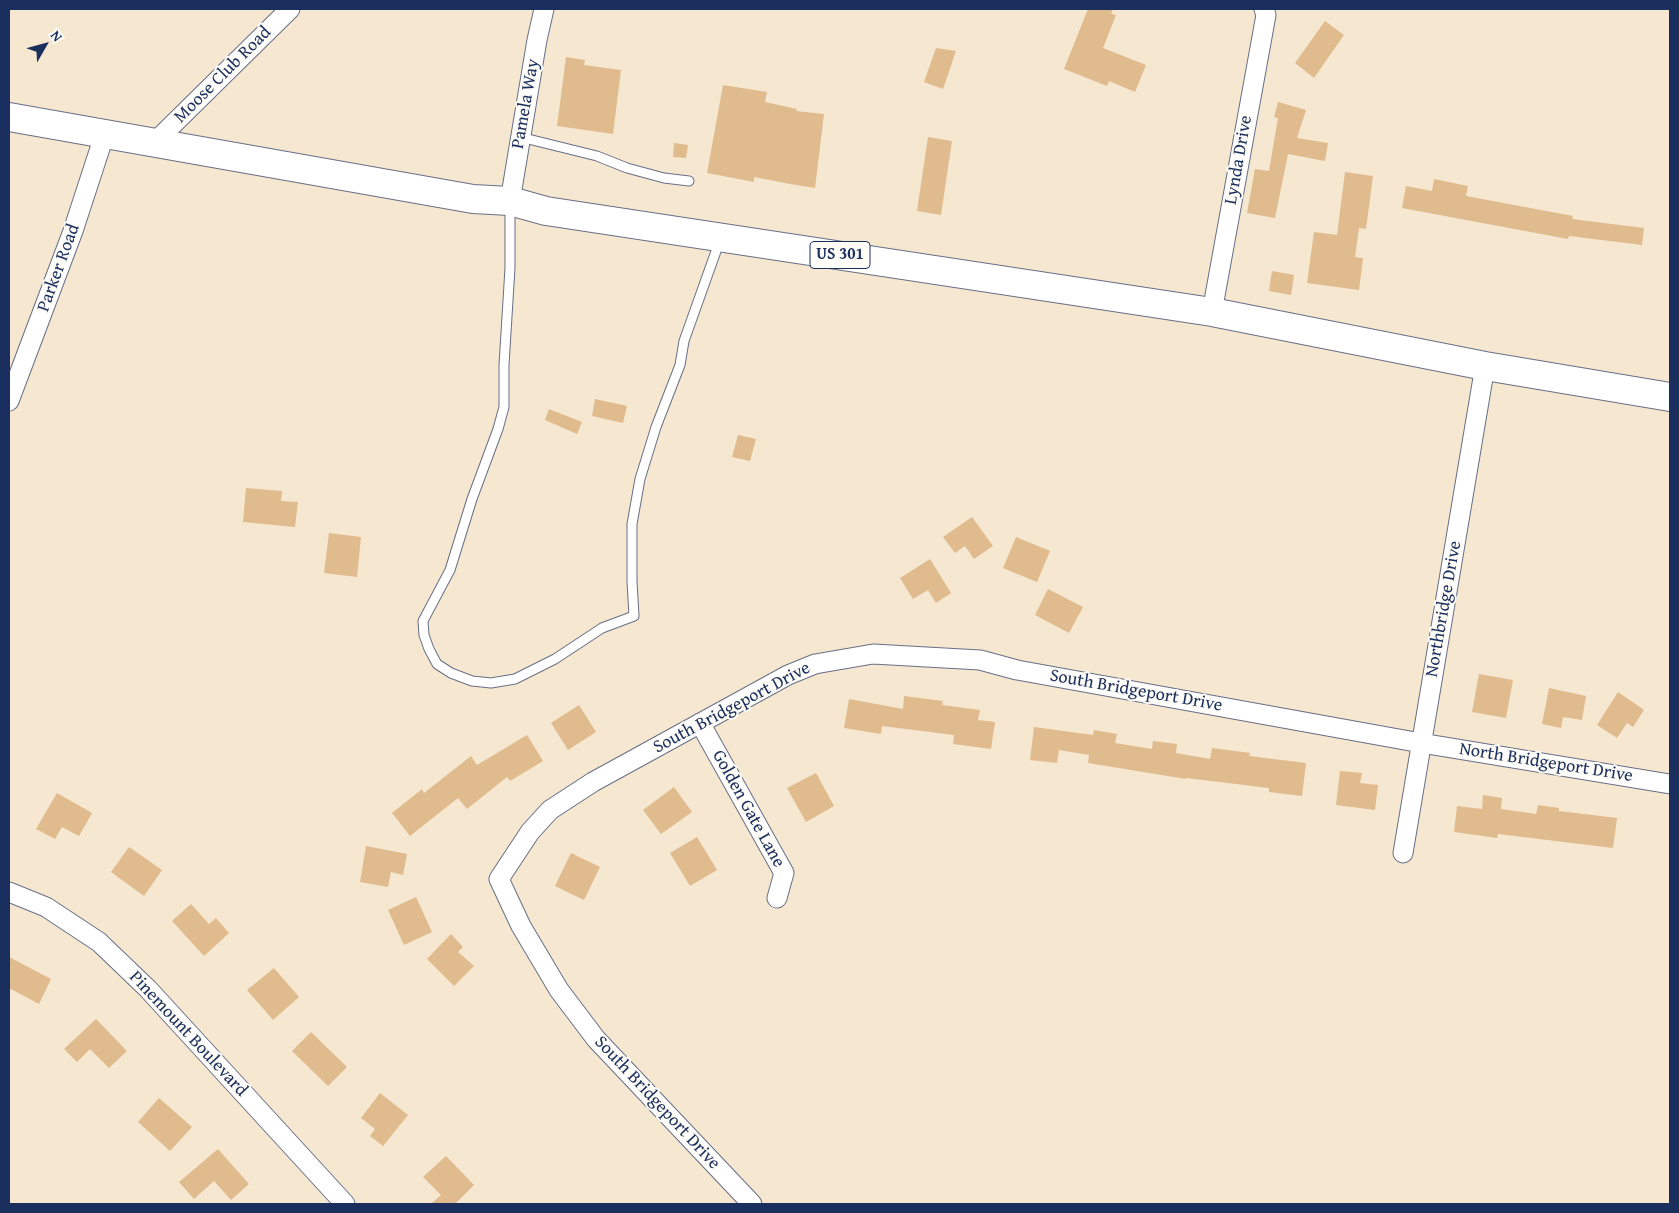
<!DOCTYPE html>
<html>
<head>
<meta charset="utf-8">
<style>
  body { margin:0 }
  #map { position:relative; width:1679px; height:1213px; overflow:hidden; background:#f6e7d1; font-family:"Gentium Book Plus",serif }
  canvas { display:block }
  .frame { position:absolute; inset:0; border:10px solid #1b2f5e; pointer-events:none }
  .north { position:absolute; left:20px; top:20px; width:50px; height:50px; -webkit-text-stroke:4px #fdfcf7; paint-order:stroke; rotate:52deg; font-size:14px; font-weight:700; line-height:20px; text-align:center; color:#1b2f5e }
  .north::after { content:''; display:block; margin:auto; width:18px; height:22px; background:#1b2f5e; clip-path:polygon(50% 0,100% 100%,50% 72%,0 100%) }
</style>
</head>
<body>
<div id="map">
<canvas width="1679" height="1213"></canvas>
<div class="frame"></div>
<div class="north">N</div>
</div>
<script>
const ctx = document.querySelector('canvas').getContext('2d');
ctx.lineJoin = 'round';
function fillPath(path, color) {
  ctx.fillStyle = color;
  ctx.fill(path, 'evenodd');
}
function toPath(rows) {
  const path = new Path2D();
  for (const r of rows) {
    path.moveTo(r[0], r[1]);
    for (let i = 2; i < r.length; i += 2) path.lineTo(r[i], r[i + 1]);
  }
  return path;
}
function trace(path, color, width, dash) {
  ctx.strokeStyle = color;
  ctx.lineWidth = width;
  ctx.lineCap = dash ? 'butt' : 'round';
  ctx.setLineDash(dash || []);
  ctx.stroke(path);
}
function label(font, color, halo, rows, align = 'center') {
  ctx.font = font + ' "Gentium Book Plus",serif';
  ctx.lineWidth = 4;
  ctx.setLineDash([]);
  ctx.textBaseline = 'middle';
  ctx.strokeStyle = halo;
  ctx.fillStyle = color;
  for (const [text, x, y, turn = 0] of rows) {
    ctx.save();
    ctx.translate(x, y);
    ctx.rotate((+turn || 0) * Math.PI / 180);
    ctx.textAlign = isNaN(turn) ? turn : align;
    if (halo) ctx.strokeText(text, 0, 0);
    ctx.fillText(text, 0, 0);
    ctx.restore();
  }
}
fillPath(toPath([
  [1088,9,1113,9,1111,14,1116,15,1103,48,1146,65,1135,92,1109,81,1107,86,1064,69],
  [1325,21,1344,35,1314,78,1295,63],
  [936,48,956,51,943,89,924,82],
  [566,57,585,60,584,65,621,70,613,134,557,126],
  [723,85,767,92,765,102,797,109,796,111,824,114,815,188,790,184,754,177,754,182,707,173],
  [1278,102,1306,110,1297,138,1328,143,1325,161,1288,154,1275,218,1247,213,1255,169,1269,171,1278,118,1274,117],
  [928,137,952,141,941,215,917,211],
  [674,143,688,145,686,158,673,157],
  [1345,172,1373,176,1366,229,1359,228,1355,257,1363,258,1359,290,1307,283,1314,232,1337,235],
  [1434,179,1468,186,1466,196,1573,216,1572,219,1644,228,1642,245,1569,236,1568,239,1402,208,1406,186,1432,191],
  [1272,271,1294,275,1291,295,1269,291],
  [595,399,627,406,623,423,592,416],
  [549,409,582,422,577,434,545,420],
  [738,435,756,439,750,461,732,457],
  [246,488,282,491,281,501,298,502,295,527,243,522],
  [972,517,993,546,974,559,965,546,955,553,943,537],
  [329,533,361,537,357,577,324,573],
  [1016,537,1050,551,1037,582,1003,568],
  [930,559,951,593,936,603,928,590,913,599,900,578],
  [1048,589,1083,607,1069,633,1035,615],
  [1479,674,1513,680,1506,718,1472,712],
  [1549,688,1586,696,1582,720,1563,717,1561,728,1542,724],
  [1618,692,1644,710,1633,727,1627,723,1617,738,1597,725],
  [904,696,943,701,942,705,980,710,978,720,995,722,991,749,953,744,954,735,882,726,881,734,844,728,849,699,903,709],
  [579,705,596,732,568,750,551,723],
  [1034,727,1093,735,1094,730,1117,734,1115,743,1152,749,1153,741,1177,744,1176,753,1210,759,1212,748,1250,753,1249,756,1306,763,1302,796,1269,792,1269,788,1186,778,1186,779,1088,763,1089,755,1059,750,1057,763,1030,760],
  [527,735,543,761,510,781,507,777,467,809,458,798,410,836,392,813,422,789,424,793,471,756,477,765],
  [1340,771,1362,773,1360,783,1378,785,1375,810,1336,805],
  [816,773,834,806,806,822,787,788],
  [674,787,692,812,661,834,643,810],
  [57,793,92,813,79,836,62,827,55,839,36,829],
  [1483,795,1502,798,1501,809,1536,814,1538,805,1559,808,1559,811,1617,818,1613,848,1498,834,1497,838,1454,832,1457,806,1482,809],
  [697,837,717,870,690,886,670,853],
  [366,846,407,854,403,875,391,872,388,887,360,882],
  [129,847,162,870,144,896,111,872],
  [571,853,600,867,584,900,555,886],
  [416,897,432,932,404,945,388,910],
  [191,904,209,924,216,918,229,933,204,956,172,921],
  [451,934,463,947,458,952,474,966,454,986,427,959],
  [9,957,51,979,39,1004,9,988],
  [274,968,299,997,273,1020,247,990],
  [96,1019,127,1051,109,1068,90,1049,77,1062,64,1049],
  [311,1032,347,1067,328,1086,292,1051],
  [380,1093,408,1115,383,1146,370,1136,375,1129,361,1118],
  [159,1098,192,1127,170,1151,138,1122],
  [218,1149,249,1184,231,1200,214,1181,194,1199,179,1182],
  [446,1156,474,1185,455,1204,431,1204,441,1195,423,1177]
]), '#dfbb8e');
const service = toPath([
  [520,137,597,156,627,168,664,178,689,181],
  [510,203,510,268,504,365,504,407,498,429,472,499,450,570,423,621,424,635,429,649,437,664,451,673,472,681,491,683,515,679,555,659,602,628,634,616,632,582,632,524,640,479,656,427,680,365,684,341,720,240]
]);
const minor = toPath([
  [155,142,290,9],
  [510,201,537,40,544,9],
  [1212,312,1266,15,1264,9],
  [9,401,73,231,105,133],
  [700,723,784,873,777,898],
  [1403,853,1485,366],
  [9,892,46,907,99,942,148,989,345,1204],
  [752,1204,596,1039,559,990,521,926,499,879,530,832,550,810,593,782,788,675,815,664,873,654,980,660,1017,670,1421,743,1670,784]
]);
const trunk = toPath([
  [9,117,473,199,510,201,546,211,1212,312,1485,366,1670,397]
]);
trace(service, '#686f86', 11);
trace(minor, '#686f86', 21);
trace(trunk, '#686f86', 30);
trace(service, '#fff', 9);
trace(minor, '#fff', 19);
trace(trunk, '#fff', 28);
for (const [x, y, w] of [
  [840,255,60]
]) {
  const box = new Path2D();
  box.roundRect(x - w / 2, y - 13.5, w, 27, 4);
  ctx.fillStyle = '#fdfcf7';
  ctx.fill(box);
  trace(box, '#1b2f5e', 1);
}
label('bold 16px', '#1b2f5e', null, [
  ["US 301",840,255]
]);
label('18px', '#1b2f5e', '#fdfcf7', [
  ["Moose Club Road",223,75,-45],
  ["Pamela Way",526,104,-80],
  ["Lynda Drive",1239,160,-80],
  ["Parker Road",59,268,-70],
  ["Northbridge Drive",1444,609,-80],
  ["South Bridgeport Drive",1136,691,10],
  ["South Bridgeport Drive",732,708,-28],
  ["North Bridgeport Drive",1546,763,9],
  ["Golden Gate Lane",748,809,61],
  ["Pinemount Boulevard",188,1034,47],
  ["South Bridgeport Drive",657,1103,47]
]);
</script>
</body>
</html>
